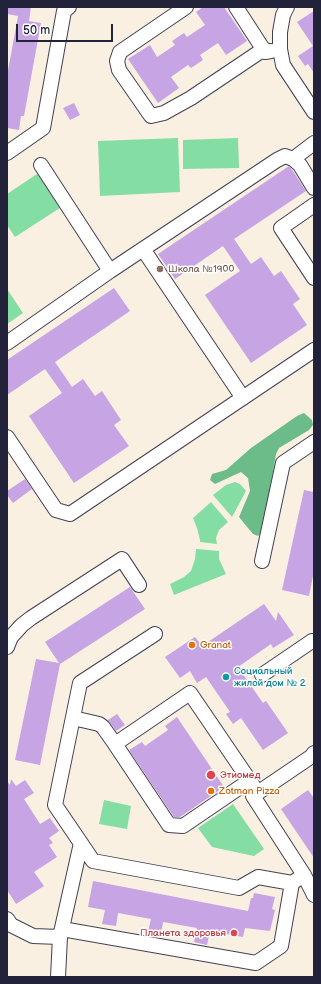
<!DOCTYPE html>
<html>
<head>
<meta charset="utf-8">
<style>
  body { margin:0 }
  #map { position:relative; width:321px; height:984px; overflow:hidden; background:#f9f0e2; font-family:"Balsamiq Sans",sans-serif }
  canvas { display:block }
  .frame { position:absolute; inset:0; border:8px solid #22223b; pointer-events:none }
  .scale { position:absolute; left:16px; top:24px; width:97px; height:18px; box-sizing:border-box; border:2px solid #22223b; border-top:0; padding-left:5px; font-size:12px; line-height:14px; white-space:nowrap; color:#22223b; -webkit-text-stroke:3px #fff; paint-order:stroke }
</style>
</head>
<body>
<div id="map">
<canvas width="321" height="984"></canvas>
<div class="frame"></div>
<div class="scale">50 m</div>
</div>
<script>
const ctx = document.querySelector('canvas').getContext('2d');
ctx.lineJoin = 'round';
function fillPath(path, color) {
  ctx.fillStyle = color;
  ctx.fill(path, 'evenodd');
}
function toPath(rows) {
  const path = new Path2D();
  for (const r of rows) {
    path.moveTo(r[0], r[1]);
    for (let i = 2; i < r.length; i += 2) path.lineTo(r[i], r[i + 1]);
  }
  return path;
}
function trace(path, color, width, dash) {
  ctx.strokeStyle = color;
  ctx.lineWidth = width;
  ctx.lineCap = dash ? 'butt' : 'round';
  ctx.setLineDash(dash || []);
  ctx.stroke(path);
}
function label(font, color, halo, rows, align = 'center') {
  ctx.font = font + ' "Balsamiq Sans",sans-serif';
  ctx.lineWidth = 3;
  ctx.setLineDash([]);
  ctx.textBaseline = 'middle';
  ctx.strokeStyle = halo;
  ctx.fillStyle = color;
  for (const [text, x, y, turn = 0] of rows) {
    ctx.save();
    ctx.translate(x, y);
    ctx.rotate((+turn || 0) * Math.PI / 180);
    ctx.textAlign = isNaN(turn) ? turn : align;
    if (halo) ctx.strokeText(text, 0, 0);
    ctx.fillText(text, 0, 0);
    ctx.restore();
  }
}
fillPath(toPath([
  [178,138,180,192,100,196,98,141],
  [238,138,239,168,183,169,183,140],
  [40,172,63,206,15,237,7,225,7,194],
  [7,289,23,313,7,324],
  [235,482,240,484,246,491,232,517,213,495,226,485],
  [211,502,228,522,219,530,216,538,217,544,200,542,200,540,197,528,193,518],
  [196,549,219,551,219,559,226,574,174,595,170,584,184,577,191,571,195,559],
  [104,800,131,806,127,829,99,824],
  [233,804,264,849,254,856,212,847,198,828]
]), '#84dda2');
fillPath(toPath([
  [304,413,312,420,313,425,309,430,279,448,276,454,263,531,258,536,253,534,239,517,250,491,248,478,241,472,215,484,210,480,212,474,226,470,251,448,297,416]
]), '#6bbc88');
fillPath(toPath([
  [7,7,31,7,29,21,41,23,24,116,21,116,19,130,7,128,7,76,18,16,7,14],
  [203,7,224,7,247,41,226,55,218,43,200,55,203,60,191,68,188,65,171,77,179,88,158,103,128,59,150,45,157,57,175,45,172,41,184,33,187,37,205,25,196,12],
  [314,11,314,73,308,64,305,66,298,56,313,46,297,22],
  [74,103,80,115,70,120,63,108],
  [289,166,293,171,306,191,234,239,251,264,261,257,274,276,281,271,300,299,293,304,307,325,251,363,205,295,240,271,223,246,175,279,158,254],
  [114,288,130,311,55,362,72,387,83,379,95,396,102,391,121,420,114,425,129,446,74,483,29,416,62,393,45,369,7,395,7,360],
  [25,479,32,489,13,503,7,495,7,491],
  [304,490,314,492,314,571,309,596,282,590],
  [130,587,145,609,60,664,40,765,15,760,36,659,59,663,45,642],
  [264,604,276,621,278,612,294,635,273,648,271,644,238,667,263,703,266,701,288,733,263,750,241,718,233,724,226,714,230,712,206,677,197,683,190,671,180,678,165,657,195,637,202,646],
  [117,714,125,725,116,731,108,720],
  [177,717,224,787,180,817,174,817,129,750,142,742,145,746,168,730,165,726],
  [11,779,16,786,25,780,34,793,24,799,40,824,50,818,59,831,49,838,53,843,49,845,57,857,34,872,44,886,16,904,7,890,7,781,10,785],
  [308,790,314,798,314,858,281,809],
  [93,881,248,911,251,898,253,898,254,893,275,897,272,909,275,910,270,931,245,928,243,937,210,931,207,945,194,942,197,928,163,922,161,935,155,933,148,932,151,919,118,913,116,926,102,924,105,910,88,907]
]), '#c7a4e3');
const minor = toPath([
  [186,7,120,52,117,61,119,70,151,116,164,113,191,98,264,49],
  [236,7,265,52,271,51],
  [287,7,283,15,280,32,280,49,283,65,314,112],
  [7,153,43,128,64,11,69,7],
  [293,159,314,143],
  [41,165,110,271],
  [314,205,281,228,314,278],
  [143,249,243,398],
  [7,343,110,271,277,160,285,156,293,159,300,165,314,188],
  [7,437,56,510,70,514,314,350],
  [262,561,283,463,314,442],
  [155,634,80,683,55,805,93,861,239,888,258,877,292,883,304,875],
  [7,647,11,637,22,625,31,618,122,559,139,585],
  [262,675,312,641,314,641],
  [73,718,99,724,103,727,115,744,190,693,258,793],
  [115,744,169,825,183,826,249,781],
  [314,753,312,756,253,796,304,875,314,895],
  [7,919,11,925,33,936,60,937],
  [62,929,256,963,281,946,292,883],
  [58,977,60,937,81,843]
]);
trace(minor, '#424154', 16);
trace(minor, '#fff', 14);
for (const [x, y, r, color] of [
  [160,269,4,"#8d6e63"],
  [192,645,4,"#e8710a"],
  [226,677,4,"#0f9aa8"],
  [211,775,5,"#e0444e"],
  [211,791,4,"#e8710a"],
  [234,933,4,"#e0444e"]
]) {
  const dot = new Path2D();
  dot.arc(x, y, r, 0, 2 * Math.PI);
  ctx.fillStyle = color;
  ctx.fill(dot);
  trace(dot, '#fff', 1.5);
}
label('10px', '#785e54', '#fff', [
  ["Школа №1900",168,269]
], 'left');
label('10px', '#c56008', '#fff', [
  ["Granat",200,645],
  ["Zotman Pizza",219,791]
], 'left');
label('10px', '#0d838f', '#fff', [
  ["Социальный",234,671],
  ["жилой дом № 2",234,683]
], 'left');
label('10px', '#be3a42', '#fff', [
  ["Этиомед",220,775],
  ["Планета здоровья",226,933,"right"]
], 'left');
</script>
</body>
</html>
